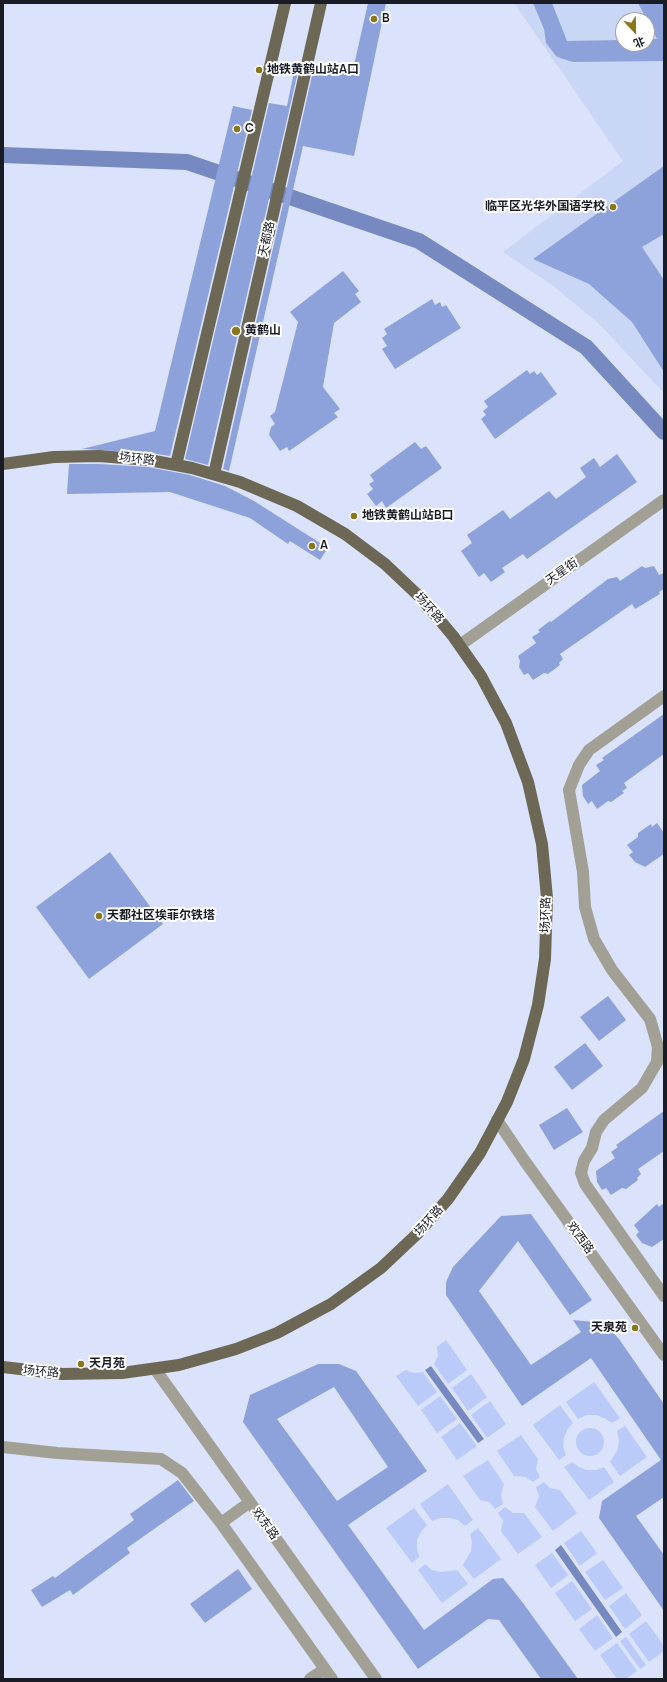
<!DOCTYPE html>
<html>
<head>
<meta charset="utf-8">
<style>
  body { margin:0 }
  #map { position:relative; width:667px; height:1682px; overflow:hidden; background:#dae3fb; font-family:Manrope,"Noto Sans SC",sans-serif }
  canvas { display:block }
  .frame { position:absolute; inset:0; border:4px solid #191c25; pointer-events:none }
  .north { position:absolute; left:615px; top:12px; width:40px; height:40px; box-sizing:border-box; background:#fff; border:1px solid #a3a4a8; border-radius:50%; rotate:158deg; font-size:11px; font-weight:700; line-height:16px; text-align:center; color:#191c25 }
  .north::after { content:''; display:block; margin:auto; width:14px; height:18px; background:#89771b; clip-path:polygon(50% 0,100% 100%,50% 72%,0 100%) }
</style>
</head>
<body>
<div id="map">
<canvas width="667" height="1682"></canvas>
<div class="frame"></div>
<div class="north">北</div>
</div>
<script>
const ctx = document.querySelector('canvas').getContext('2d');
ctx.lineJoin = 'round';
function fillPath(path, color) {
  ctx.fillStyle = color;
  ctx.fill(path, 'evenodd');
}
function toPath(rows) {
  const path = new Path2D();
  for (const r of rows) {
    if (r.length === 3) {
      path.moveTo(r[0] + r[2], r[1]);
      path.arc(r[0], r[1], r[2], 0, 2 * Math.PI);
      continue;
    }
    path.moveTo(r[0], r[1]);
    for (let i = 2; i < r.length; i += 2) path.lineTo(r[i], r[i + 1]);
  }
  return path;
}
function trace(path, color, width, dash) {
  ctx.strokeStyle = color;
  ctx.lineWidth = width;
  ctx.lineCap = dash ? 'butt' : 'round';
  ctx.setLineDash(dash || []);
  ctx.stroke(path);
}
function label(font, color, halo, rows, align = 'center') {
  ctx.font = font + ' Manrope,"Noto Sans SC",sans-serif';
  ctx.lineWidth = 4;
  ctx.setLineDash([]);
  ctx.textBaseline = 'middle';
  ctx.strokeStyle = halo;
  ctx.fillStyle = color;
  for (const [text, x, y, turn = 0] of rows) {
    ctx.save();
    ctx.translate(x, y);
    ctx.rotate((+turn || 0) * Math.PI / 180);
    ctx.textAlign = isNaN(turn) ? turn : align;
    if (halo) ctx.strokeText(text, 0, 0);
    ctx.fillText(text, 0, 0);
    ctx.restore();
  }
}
fillPath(toPath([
  [514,3,664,3,664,393,597,322,552,285,503,252,623,161],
  [623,20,647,20,647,44,623,44]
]), '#cad6f5');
fillPath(toPath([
  [446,1340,467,1370,448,1384,434,1364,438,1356,437,1347],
  [406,1370,414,1373,423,1372,437,1392,418,1406,396,1376],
  [471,1374,487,1397,468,1411,452,1388],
  [594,1382,620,1418,612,1423,604,1418,596,1415,587,1415,578,1419,566,1402],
  [440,1396,457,1419,437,1433,421,1410],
  [490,1401,506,1424,487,1438,471,1415],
  [560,1405,573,1423,567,1430,564,1438,563,1447,566,1455,559,1460,533,1425],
  [460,1423,477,1446,457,1460,441,1437],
  [625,1426,647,1457,620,1476,610,1462,618,1449,619,1440,617,1431],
  [590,1442,14],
  [521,1435,538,1459,536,1469,540,1477,533,1482,525,1477,514,1476,497,1451],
  [488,1460,504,1484,501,1495,503,1504,495,1509,489,1502,480,1500,463,1476],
  [572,1462,579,1467,587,1470,596,1470,604,1467,614,1482,589,1500,564,1467],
  [544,1482,550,1488,560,1490,577,1513,553,1531,535,1507,539,1496,536,1487],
  [448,1484,473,1520,465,1526,458,1520,449,1518,440,1518,432,1521,420,1504],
  [505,1507,513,1513,524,1513,542,1537,518,1554,501,1531,503,1521,498,1513],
  [414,1508,427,1525,421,1532,417,1540,417,1549,419,1557,412,1563,386,1528],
  [478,1528,501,1559,474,1579,463,1565,471,1551,472,1542,470,1534],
  [581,1531,597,1553,580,1566,564,1543],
  [552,1553,568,1575,551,1588,535,1565],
  [603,1560,623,1588,605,1600,585,1572],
  [425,1564,432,1570,441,1572,457,1570,468,1584,442,1603,418,1570],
  [572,1581,592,1609,575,1621,555,1593],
  [626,1593,642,1615,625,1629,609,1606],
  [597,1615,613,1638,595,1651,579,1629],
  [646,1621,664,1646,664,1651,649,1662,629,1634],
  [626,1637,646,1665,640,1669,620,1641],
  [617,1643,637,1671,626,1679,617,1679,600,1655]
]), '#bacbf9');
fillPath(toPath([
  [431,1366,484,1439,478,1443,425,1370],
  [561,1545,622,1632,616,1637,555,1550]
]), '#7689c1');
trace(toPath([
  [3,155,187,162,419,241,586,347,664,432]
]), '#7689c1', 16);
fillPath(toPath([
  [368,3,386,3,354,156,303,146,229,471,223,469,314,67,352,74],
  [533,3,552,3,567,41,623,40,623,44,647,44,647,39,657,39,638,3,664,3,664,61,573,62,560,58,556,56,546,43,544,29],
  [296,62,300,63,208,465,185,459,269,103,287,106],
  [233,106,252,110,170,456,150,453,82,449,155,431],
  [664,166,664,234,642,247,664,280,664,372,632,322,589,284,533,259],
  [343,271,359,291,355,294,361,302,334,323,323,387,340,409,334,413,338,417,289,451,287,447,280,451,269,435,271,427,275,424,270,416,275,412,298,322,290,312],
  [432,299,435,305,440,302,442,307,446,305,461,328,395,369,382,349,387,346,382,338,387,334,384,329],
  [527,370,530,374,534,371,537,375,541,372,557,394,495,439,481,419,486,415,483,411,488,407,484,401],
  [415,442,421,449,426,446,442,468,386,508,382,501,376,506,367,494,373,489,369,484,374,481,370,475],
  [617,454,637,482,527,559,523,554,502,568,505,572,491,582,484,573,479,577,461,551,472,543,467,535,503,510,510,519,549,491,556,499,586,477,580,468,594,458,600,467],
  [69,464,99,464,148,467,190,475,225,486,254,501,328,548,320,560,290,541,288,544,250,518,170,492,67,494],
  [642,566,645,568,654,566,659,575,664,573,664,589,659,592,660,594,635,609,632,604,560,654,563,659,559,663,560,665,548,674,544,673,533,680,528,673,524,675,519,667,520,661,518,656,536,643,532,637,540,632,538,630,550,621,551,622,608,579,617,577,620,581],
  [664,714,664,754,624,783,627,788,622,791,624,793,611,802,608,801,597,809,592,801,588,804,583,796,582,785,600,771,596,765,604,760,602,758],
  [657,823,664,833,664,854,645,867,635,862,629,855,633,852,627,845,638,837,638,833,651,824,652,827],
  [110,852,163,924,89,979,36,907],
  [608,996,626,1020,599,1041,580,1017],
  [585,1043,603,1066,572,1090,554,1067],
  [567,1108,583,1132,554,1150,539,1125],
  [664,1111,664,1151,638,1169,641,1174,637,1178,638,1180,626,1189,622,1188,611,1195,606,1188,602,1190,597,1182,596,1171,615,1158,611,1152,618,1147,616,1145],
  [664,1203,664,1239,652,1247,642,1243,636,1235,639,1232,634,1225,657,1204,659,1207],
  [531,1214,592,1300,570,1315,518,1241,479,1291,531,1365,581,1332,573,1320,604,1323,619,1339,664,1404,664,1497,636,1516,664,1555,664,1611,599,1518,602,1501,661,1460,591,1358,522,1406,446,1295,446,1282,453,1267,501,1216],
  [318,1364,339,1364,356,1371,427,1471,348,1525,424,1630,493,1579,503,1578,523,1603,578,1679,541,1679,499,1620,488,1619,418,1669,243,1422,250,1395],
  [334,1387,388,1467,337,1501,277,1419],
  [178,1480,194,1501,127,1548,130,1553,73,1595,70,1590,42,1607,31,1590,53,1576,55,1578,134,1520,130,1514],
  [238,1569,252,1589,205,1623,190,1604]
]), '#8da1db');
trace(toPath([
  [460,645,664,500],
  [664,696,589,750,579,765,569,790,583,872,585,907,594,939,612,970,650,1019,658,1047,657,1062,642,1088,604,1120,596,1132,592,1148,584,1161,581,1173,585,1184,664,1296],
  [497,1120,524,1160,664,1355],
  [155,1369,376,1679],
  [3,1447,57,1453,161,1459,182,1473,221,1523,332,1679],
  [221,1523,250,1502],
  [310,1679,325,1669]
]), '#a2a095', 12);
trace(toPath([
  [3,464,54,457,99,456,149,460,192,468,240,482,297,506,345,534,385,564,422,599,453,636,481,676,506,723,528,782,542,844,547,898,545,959,538,1005,524,1059,507,1102,480,1153,448,1199,417,1234,381,1268,331,1304,277,1333,236,1349,179,1365,122,1373,62,1374,3,1367],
  [176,465,285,3],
  [214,474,321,3]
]), '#6c6855', 12);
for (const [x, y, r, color] of [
  [374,19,4,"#89771b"],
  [259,70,4,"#89771b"],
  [237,129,4,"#89771b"],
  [613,207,4,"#89771b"],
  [236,331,5,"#89771b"],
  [354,516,4,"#89771b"],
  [312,546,4,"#89771b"],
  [99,916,4,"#89771b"],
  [635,1328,4,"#89771b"],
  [81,1364,4,"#89771b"]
]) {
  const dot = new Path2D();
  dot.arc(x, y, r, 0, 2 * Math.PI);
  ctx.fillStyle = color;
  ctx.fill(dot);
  trace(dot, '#fff', 1.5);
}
label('bold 12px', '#191c25', '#fff', [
  ["B",382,19],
  ["地铁黄鹤山站A口",267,70],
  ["C",245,129],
  ["临平区光华外国语学校",605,207,"right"],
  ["黄鹤山",245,331],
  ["地铁黄鹤山站B口",362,516],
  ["A",320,546],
  ["天都社区埃菲尔铁塔",107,916],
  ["天泉苑",627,1328,"right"],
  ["天月苑",89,1364]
], 'left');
label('12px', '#191c25', '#fff', [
  ["天都路",267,239,-77],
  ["场环路",137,459,6],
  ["天星街",562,572,-35],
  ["场环路",429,608,48],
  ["场环路",546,915,-89],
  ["场环路",429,1221,-48],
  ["欢西路",580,1238,54],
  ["场环路",41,1372,5],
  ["欢东路",265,1524,54]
]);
</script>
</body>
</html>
